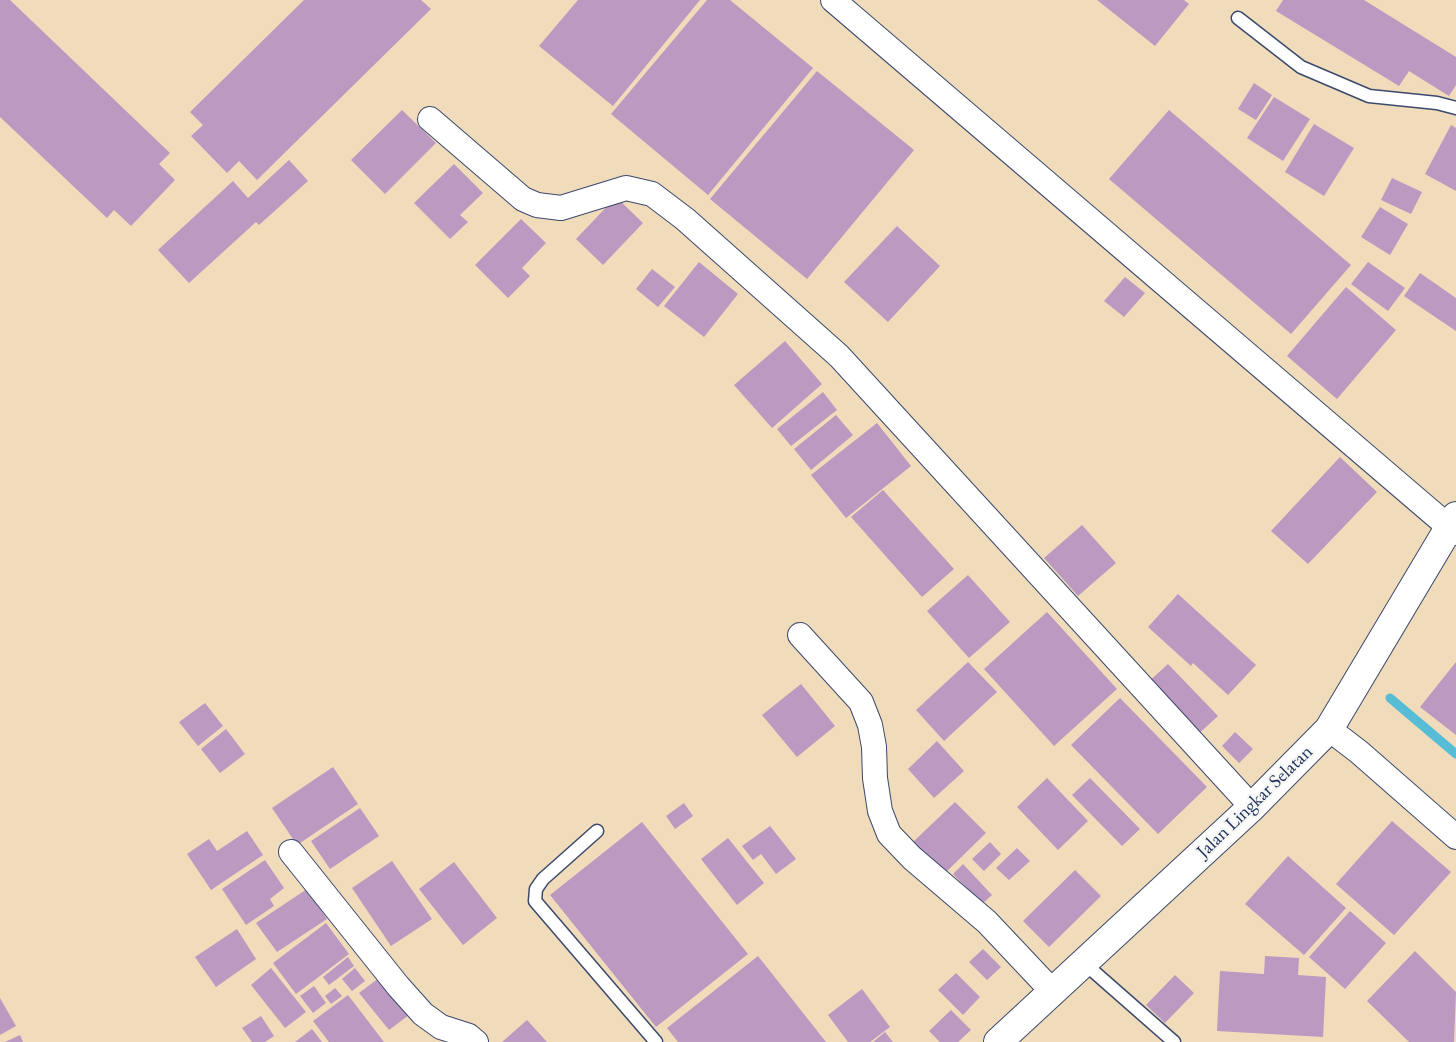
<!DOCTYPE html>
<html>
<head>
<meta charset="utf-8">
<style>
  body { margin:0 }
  canvas { display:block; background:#f0dcbb }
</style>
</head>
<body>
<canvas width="1456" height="1042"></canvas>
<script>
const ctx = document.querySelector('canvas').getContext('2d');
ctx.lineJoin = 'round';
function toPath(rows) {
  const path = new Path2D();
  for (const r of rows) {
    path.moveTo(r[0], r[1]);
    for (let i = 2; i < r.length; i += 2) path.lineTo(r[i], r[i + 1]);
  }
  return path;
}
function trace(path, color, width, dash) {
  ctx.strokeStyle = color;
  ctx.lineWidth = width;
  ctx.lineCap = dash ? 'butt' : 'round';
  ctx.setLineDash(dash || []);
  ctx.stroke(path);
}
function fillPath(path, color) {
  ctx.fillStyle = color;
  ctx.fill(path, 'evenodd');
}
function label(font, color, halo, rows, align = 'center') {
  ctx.font = font + ' "EB Garamond",serif';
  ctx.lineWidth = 4.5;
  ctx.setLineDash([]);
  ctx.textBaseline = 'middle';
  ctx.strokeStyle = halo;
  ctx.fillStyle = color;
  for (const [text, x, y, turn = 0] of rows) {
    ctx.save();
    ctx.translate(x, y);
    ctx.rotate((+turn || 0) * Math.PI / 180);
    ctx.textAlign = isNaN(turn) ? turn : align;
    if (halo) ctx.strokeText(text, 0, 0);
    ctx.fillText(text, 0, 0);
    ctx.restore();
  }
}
trace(toPath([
  [1390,698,1456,754]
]), '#57bcd5', 9);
fillPath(toPath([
  [0,0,10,0,170,153,159,164,175,180,131,226,114,210,107,218,0,117],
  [304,0,421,0,431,9,257,180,239,161,227,173,191,136,203,125,190,112],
  [578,0,700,0,613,106,539,46],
  [707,0,730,0,813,68,708,195,611,114],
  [1097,0,1184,0,1189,4,1155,46],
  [1283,0,1364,0,1456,57,1456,85,1449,96,1409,71,1399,86,1276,11],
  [817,71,914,150,807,279,710,199],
  [1254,83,1272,95,1256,120,1238,109],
  [1274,97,1310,119,1283,161,1247,138],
  [402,110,436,143,385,194,351,160],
  [1169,110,1351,265,1291,334,1109,179],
  [1314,124,1354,148,1324,196,1285,172],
  [1451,125,1456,128,1456,191,1425,174],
  [289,160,308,181,259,225,256,222,189,283,158,250,233,181,248,198],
  [454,164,483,193,460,215,468,222,450,239,414,203],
  [1392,178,1422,192,1411,214,1381,200],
  [616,197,643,223,603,265,576,239],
  [1380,207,1408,224,1390,255,1361,237],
  [521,219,546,243,522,268,530,276,508,298,475,265],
  [897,226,940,266,888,322,844,282],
  [699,262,738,294,704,337,664,306],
  [1368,262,1405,288,1388,311,1351,284],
  [652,269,675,287,658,307,636,289],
  [1420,273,1456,298,1456,331,1404,296],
  [1125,277,1145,293,1124,317,1104,301],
  [1346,287,1396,330,1337,399,1287,356],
  [785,341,822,384,772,428,734,385],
  [823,392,837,410,791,446,777,429],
  [836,415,853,435,811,470,794,449],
  [877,423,911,466,846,518,811,475],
  [1340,457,1377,492,1308,564,1271,531],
  [883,490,954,569,922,597,851,517],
  [1082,525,1116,563,1078,596,1044,558],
  [968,575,1010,622,969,658,927,611],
  [1178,594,1256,665,1228,695,1193,663,1191,666,1148,627],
  [1047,612,1117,689,1054,746,984,669],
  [968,662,997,692,944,741,916,710],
  [1456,662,1456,735,1420,707],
  [1168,664,1218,716,1194,738,1145,685],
  [801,684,835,726,797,757,762,715],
  [1120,698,1207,787,1158,834,1071,745],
  [205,703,223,726,198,746,179,722],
  [226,729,245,754,220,773,201,749],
  [1235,732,1253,749,1239,763,1222,746],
  [937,741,964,771,934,798,908,769],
  [333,767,358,804,297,845,272,808],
  [1047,778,1088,821,1058,850,1017,807],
  [1090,778,1140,829,1122,846,1072,795],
  [955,802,986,833,944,874,913,842],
  [684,803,693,816,675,829,666,816],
  [360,808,379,836,330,869,311,841],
  [1392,821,1451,872,1394,935,1336,884],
  [642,822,748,954,656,1027,550,895],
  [770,826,796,859,776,874,761,854,753,860,742,846],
  [247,831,263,855,211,890,187,854,209,839,217,851],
  [728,838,764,883,737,905,701,859],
  [990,842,1001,854,984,871,972,859],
  [1017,848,1030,861,1009,880,996,868],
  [1288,856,1346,908,1304,955,1245,904],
  [265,860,284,888,270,899,274,906,246,925,222,889],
  [392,861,432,919,391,946,352,888],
  [454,862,497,918,463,945,419,889],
  [963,864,992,895,982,904,953,874],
  [1075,870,1101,896,1049,947,1023,921],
  [307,889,327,919,277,952,256,923],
  [1350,911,1386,943,1345,989,1309,957],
  [326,923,349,954,296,994,273,963],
  [237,929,256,959,216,987,195,957],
  [983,949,1001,967,987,980,969,962],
  [1415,951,1456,992,1454,1042,1409,1042,1367,1001],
  [758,956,826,1042,678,1042,667,1028],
  [1265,956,1299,958,1298,975,1326,977,1323,1037,1217,1031,1220,971,1264,974],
  [348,957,354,966,329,985,323,977],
  [271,968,306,1012,285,1028,251,985],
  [355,968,365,981,352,991,342,979],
  [956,973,980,997,963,1015,938,990],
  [1175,975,1194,993,1165,1023,1146,1005],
  [379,978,409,1015,389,1030,359,993],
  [314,986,326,1003,313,1013,300,996],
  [335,988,342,996,331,1004,325,996],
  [862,989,890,1027,870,1042,848,1042,828,1015],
  [348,995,384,1042,329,1042,313,1021],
  [0,998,16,1026,0,1035],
  [951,1010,971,1030,958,1042,940,1042,929,1031],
  [261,1016,274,1036,265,1042,252,1042,242,1028],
  [527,1020,547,1042,502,1042],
  [312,1029,322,1042,295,1042],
  [885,1032,893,1042,873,1042],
  [20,1035,23,1042,5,1042]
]), '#bb99c0');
const service = toPath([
  [1238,18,1301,67,1369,96,1437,103,1456,108],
  [597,831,543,879,536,889,535,901,656,1042],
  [1084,963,1174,1042]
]);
const minor = toPath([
  [833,0,1456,533],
  [430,119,523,199,537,205,561,208,626,188,652,194,685,219,839,356,1252,807],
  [800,635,861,702,870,725,874,747,875,778,880,811,889,834,912,858,987,922,1053,992],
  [1329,729,1359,752,1456,837],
  [291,852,398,986,423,1014,441,1027,469,1036,476,1042]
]);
const trunk = toPath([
  [998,1042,1252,807,1329,729,1456,516]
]);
trace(service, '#3b496c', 15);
trace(minor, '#3b496c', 26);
trace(trunk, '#3b496c', 30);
trace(service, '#fff', 12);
trace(minor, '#fff', 24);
trace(trunk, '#fff', 28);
label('19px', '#1b2f5e', '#f6f6f2', [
  ["Jalan Lingkar Selatan",1255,802,-44]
]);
</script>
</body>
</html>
